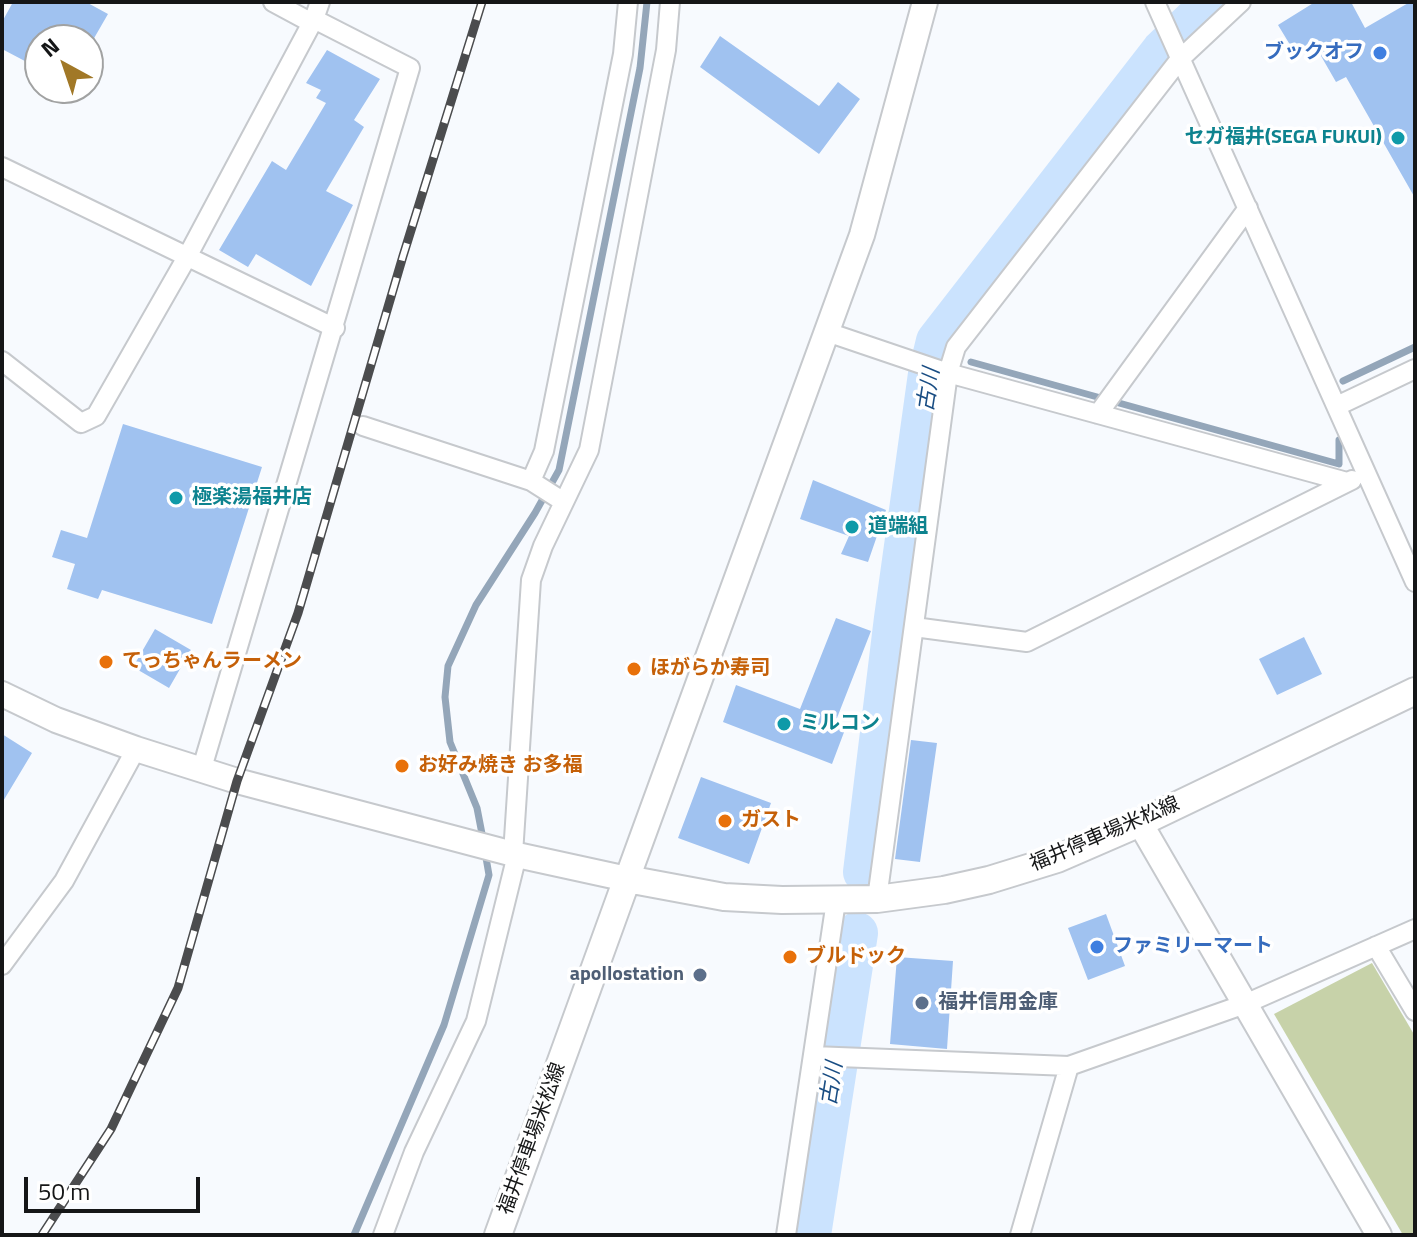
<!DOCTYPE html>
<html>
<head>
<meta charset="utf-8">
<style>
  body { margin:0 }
  #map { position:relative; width:1417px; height:1237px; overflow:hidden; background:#f7fafe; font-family:"Titillium Web",sans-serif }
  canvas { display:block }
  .frame { position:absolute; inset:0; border:4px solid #151617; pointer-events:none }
  .north { position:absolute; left:24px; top:24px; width:80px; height:80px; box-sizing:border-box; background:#fff; border:2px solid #a1a2a2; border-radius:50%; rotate:320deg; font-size:22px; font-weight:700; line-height:32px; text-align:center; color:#151617 }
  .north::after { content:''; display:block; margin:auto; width:28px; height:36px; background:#a17827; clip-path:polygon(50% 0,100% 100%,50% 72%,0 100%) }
  .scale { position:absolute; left:24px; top:1177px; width:176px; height:36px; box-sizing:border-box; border:4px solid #151617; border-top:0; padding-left:10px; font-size:24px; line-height:28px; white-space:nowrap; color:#151617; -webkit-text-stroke:6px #fff; paint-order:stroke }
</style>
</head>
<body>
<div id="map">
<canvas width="1417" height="1237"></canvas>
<div class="frame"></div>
<div class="north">N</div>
<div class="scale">50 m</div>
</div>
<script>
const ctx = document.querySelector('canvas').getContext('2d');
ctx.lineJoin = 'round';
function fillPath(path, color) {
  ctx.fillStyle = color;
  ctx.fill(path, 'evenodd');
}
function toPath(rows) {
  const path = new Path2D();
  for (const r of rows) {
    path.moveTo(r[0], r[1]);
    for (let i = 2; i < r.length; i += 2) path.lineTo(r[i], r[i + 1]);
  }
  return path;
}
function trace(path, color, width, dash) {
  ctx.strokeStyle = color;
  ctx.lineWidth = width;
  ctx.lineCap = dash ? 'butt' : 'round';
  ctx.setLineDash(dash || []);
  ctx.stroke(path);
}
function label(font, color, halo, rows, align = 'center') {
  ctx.font = font + ' "Titillium Web","Noto Sans JP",sans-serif';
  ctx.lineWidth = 7;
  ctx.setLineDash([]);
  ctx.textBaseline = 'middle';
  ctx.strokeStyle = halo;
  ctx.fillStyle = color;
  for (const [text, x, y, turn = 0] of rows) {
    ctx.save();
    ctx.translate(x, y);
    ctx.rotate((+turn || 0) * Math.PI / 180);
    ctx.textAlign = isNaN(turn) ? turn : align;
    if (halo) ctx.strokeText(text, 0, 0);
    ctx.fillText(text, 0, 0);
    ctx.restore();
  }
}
fillPath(toPath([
  [1372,963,1415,1036,1415,1235,1403,1235,1274,1014]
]), '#c7d2a9');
trace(toPath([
  [971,362,1339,464,1339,440],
  [1343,381,1415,347],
  [483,839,477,808,450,742,445,697,448,666,476,605,535,513,559,470,640,68,647,2],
  [354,1235,444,1025,489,875,485,852]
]), '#94a6b9', 7);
trace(toPath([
  [864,872,895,618,929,374,937,341,1162,51,1213,2],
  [810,1235,857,933]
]), '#cbe3fe', 42);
fillPath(toPath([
  [13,2,86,2,108,14,93,40,40,40,40,69,2,49,2,22],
  [1315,2,1351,2,1365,28,1410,2,1415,2,1415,198,1346,77,1336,82,1313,42,1295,53,1278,25],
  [720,36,819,106,838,82,860,99,819,154,700,67],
  [327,50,380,79,354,120,364,127,326,191,353,205,311,286,256,254,248,267,219,250,272,161,286,170,326,103,316,98,321,90,306,83],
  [123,424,262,467,212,624,102,590,98,599,67,589,75,564,52,557,61,530,87,538],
  [813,480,886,510,868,562,841,554,849,536,800,519],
  [836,618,871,631,835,723,846,727,832,764,723,722,736,685,800,709],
  [155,629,191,650,169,688,133,667],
  [1304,637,1322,674,1277,695,1259,659],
  [2,734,32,753,2,803],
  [911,740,937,743,920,862,895,859],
  [701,777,771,803,749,864,678,838],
  [1106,914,1125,966,1088,980,1068,928],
  [897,957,953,961,947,1049,890,1044]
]), '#a0c2f0');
const minor = toPath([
  [273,2,312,23],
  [1155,2,1415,582],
  [2,167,335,328],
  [827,332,948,373,1347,482],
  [2,361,81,423,96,416,187,257,314,19,320,2],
  [1337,406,1415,369],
  [1098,414,1248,208],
  [363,426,531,481,564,502],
  [531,481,544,451,623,54,628,2],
  [914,627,1027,642,1352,480],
  [202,768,410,68,314,19],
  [513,854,531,580,543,546,589,450,666,50,670,2],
  [877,899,948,373,956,347,1180,59,1241,2],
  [1376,946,1415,1011],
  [2,965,64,881,136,749],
  [813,1056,1069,1066,1245,1004,1415,929],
  [383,1235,414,1152,476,1021,517,855],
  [786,1235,836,901],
  [1020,1235,1069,1066]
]);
const tertiary = toPath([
  [2,694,56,720,136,749,237,781,517,855,627,879,862,235,925,2],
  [1140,823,1379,1235]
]);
const secondary = toPath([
  [498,1235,627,879,724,897,782,900,877,899,944,890,989,880,1057,859,1140,823,1415,691]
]);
trace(minor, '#c6c9cd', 22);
trace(tertiary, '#c6c9cd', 28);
trace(secondary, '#c6c9cd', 30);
trace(minor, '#fff', 18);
trace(tertiary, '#fff', 24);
trace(secondary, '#fff', 26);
const rail = toPath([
  [42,1235,111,1129,178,988,237,781,298,613,403,256,482,2]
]);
trace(rail, '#4b4c4e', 9);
trace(rail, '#fff', 6, [18]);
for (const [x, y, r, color] of [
  [1380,53,8,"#3f7fe0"],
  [1398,138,8,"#0f9aa8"],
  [176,498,8,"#0f9aa8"],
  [852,527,8,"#0f9aa8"],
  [106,662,8,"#e8710a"],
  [634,669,8,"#e8710a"],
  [784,724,8,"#0f9aa8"],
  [402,766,8,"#e8710a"],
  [725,821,8,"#e8710a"],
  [1097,947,8,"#3f7fe0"],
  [790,957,8,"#e8710a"],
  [700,975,8,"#5c6f8a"],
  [922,1003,8,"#5c6f8a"]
]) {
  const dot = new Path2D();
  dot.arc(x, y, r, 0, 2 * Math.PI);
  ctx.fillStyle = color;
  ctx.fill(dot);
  trace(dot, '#fff', 3);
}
label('bold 20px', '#366cbe', '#fff', [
  ["ブックオフ",1364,53],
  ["ファミリーマート",1113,947,"left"]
], 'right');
label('bold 20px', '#0d838f', '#fff', [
  ["セガ福井(SEGA FUKUI)",1382,138,"right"],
  ["極楽湯福井店",192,498],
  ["道端組",868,527],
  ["ミルコン",800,724]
], 'left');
label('bold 20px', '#c56008', '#fff', [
  ["てっちゃんラーメン",122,662],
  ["ほがらか寿司",650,669],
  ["お好み焼き お多福",418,766],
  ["ガスト",741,821],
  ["ブルドック",806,957]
], 'left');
label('20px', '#151617', '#fff', [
  ["福井停車場米松線",1105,835,-23],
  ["福井停車場米松線",533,1139,-70]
]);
label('bold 20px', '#4e5e75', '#fff', [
  ["apollostation",684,975],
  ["福井信用金庫",938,1003,"left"]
], 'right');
label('italic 22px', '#194d83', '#fff', [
  ["古川",930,390,-81],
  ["古川",833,1084,-81]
]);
</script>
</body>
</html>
